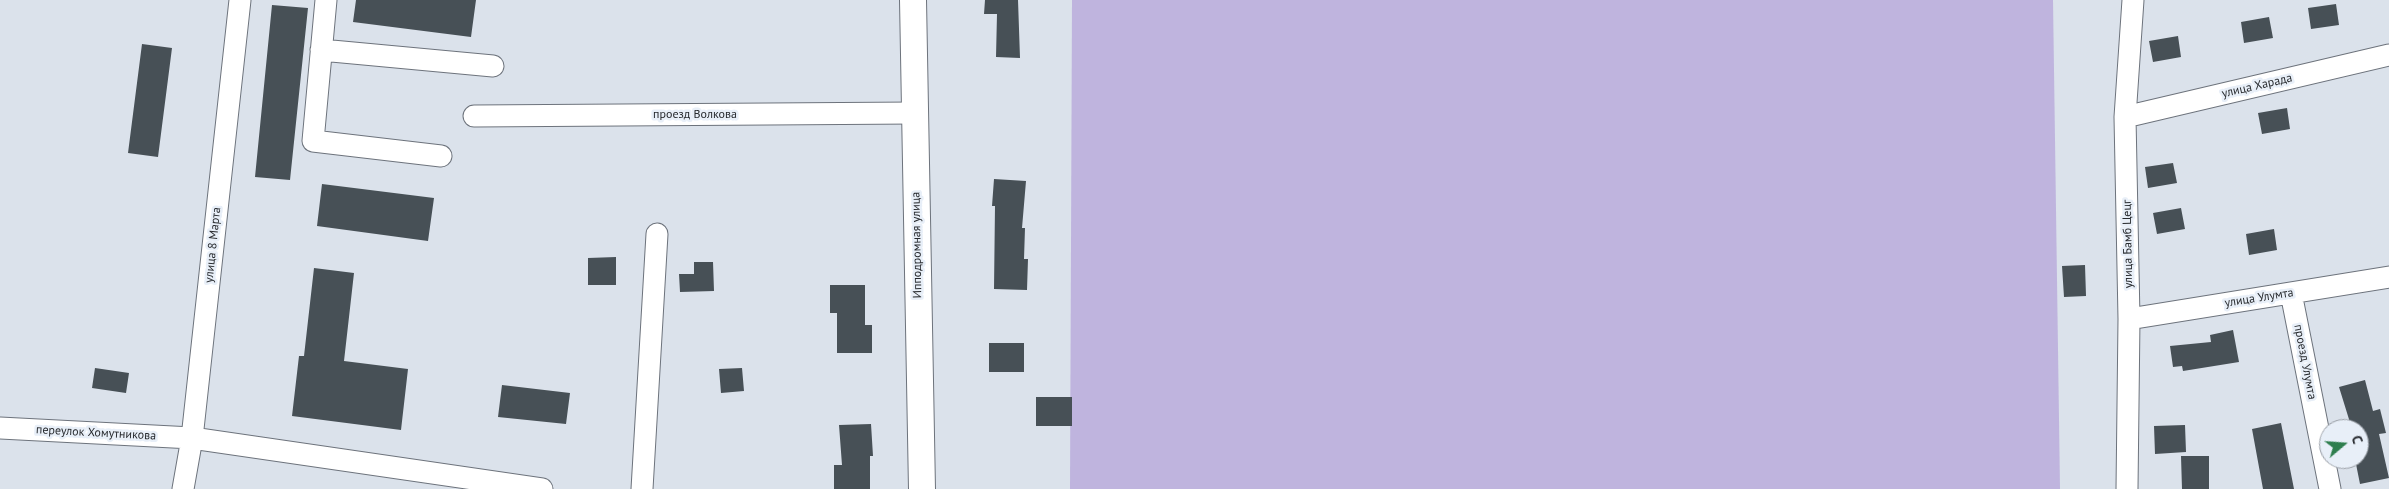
<!DOCTYPE html>
<html>
<head>
<meta charset="utf-8">
<style>
  body { margin:0 }
  #map { position:relative; width:2389px; height:489px; overflow:hidden; background:#dbe2eb; font-family:"PT Sans",sans-serif }
  canvas { display:block }
  .north { position:absolute; left:2319px; top:419px; width:50px; height:50px; box-sizing:border-box; background:#e8eff8; border:1px solid #9ba0a7; border-radius:50%; rotate:72deg; font-size:14px; font-weight:700; line-height:20px; text-align:center; color:#272a2e }
  .north::after { content:''; display:block; margin:auto; width:18px; height:22px; background:#2e7e4e; clip-path:polygon(50% 0,100% 100%,50% 72%,0 100%) }
</style>
</head>
<body>
<div id="map">
<canvas width="2389" height="489"></canvas>
<div class="north">С</div>
</div>
<script>
const ctx = document.querySelector('canvas').getContext('2d');
ctx.lineJoin = 'round';
function fillPath(path, color) {
  ctx.fillStyle = color;
  ctx.fill(path, 'evenodd');
}
function toPath(rows) {
  const path = new Path2D();
  for (const r of rows) {
    path.moveTo(r[0], r[1]);
    for (let i = 2; i < r.length; i += 2) path.lineTo(r[i], r[i + 1]);
  }
  return path;
}
function trace(path, color, width, dash) {
  ctx.strokeStyle = color;
  ctx.lineWidth = width;
  ctx.lineCap = dash ? 'butt' : 'round';
  ctx.setLineDash(dash || []);
  ctx.stroke(path);
}
function label(font, color, halo, rows, align = 'center') {
  ctx.font = font + ' "PT Sans",sans-serif';
  ctx.lineWidth = 5;
  ctx.setLineDash([]);
  ctx.textBaseline = 'middle';
  ctx.strokeStyle = halo;
  ctx.fillStyle = color;
  for (const [text, x, y, turn = 0] of rows) {
    ctx.save();
    ctx.translate(x, y);
    ctx.rotate((+turn || 0) * Math.PI / 180);
    ctx.textAlign = isNaN(turn) ? turn : align;
    if (halo) ctx.strokeText(text, 0, 0);
    ctx.fillText(text, 0, 0);
    ctx.restore();
  }
}
fillPath(toPath([
  [1072,0,2053,0,2060,489,1070,489]
]), '#bfb4de');
fillPath(toPath([
  [356,0,476,0,471,37,353,22],
  [985,0,1018,0,1020,58,996,57,997,14,984,14],
  [2336,4,2339,25,2311,29,2308,8],
  [272,5,308,8,290,180,255,177],
  [2269,17,2273,38,2244,43,2241,22],
  [2178,36,2181,57,2153,62,2149,41],
  [142,44,172,48,158,157,128,153],
  [2287,108,2290,129,2262,134,2258,113],
  [2173,163,2177,183,2148,188,2145,167],
  [994,179,1026,181,1022,228,1025,228,1024,259,1028,259,1027,290,994,289,995,206,992,206],
  [322,184,434,198,428,241,317,226],
  [2181,208,2185,229,2157,234,2153,213],
  [2274,229,2277,250,2249,255,2246,234],
  [616,257,616,285,588,285,588,258],
  [694,262,713,262,714,291,680,292,679,274,694,274],
  [2085,265,2086,296,2064,297,2062,266],
  [314,268,354,273,344,361,408,369,401,430,292,416,299,356,304,356],
  [830,285,865,285,865,325,872,325,872,353,837,353,837,313,830,313],
  [2233,330,2239,362,2183,371,2182,366,2173,367,2170,346,2211,342,2210,335],
  [989,343,1024,343,1024,372,989,372],
  [95,368,129,373,126,393,92,388],
  [742,368,744,391,721,393,719,369],
  [2365,380,2373,411,2380,409,2386,433,2379,434,2389,478,2360,484,2356,464,2359,463,2359,429,2352,429,2339,387],
  [502,385,570,393,566,424,498,417],
  [1036,397,1072,397,1072,426,1036,426],
  [2281,423,2294,489,2263,489,2252,429],
  [871,424,873,456,870,456,870,489,834,489,834,465,842,465,839,425],
  [2185,425,2186,452,2155,454,2154,426],
  [2181,456,2209,456,2209,489,2182,489]
]), '#475056');
const minor = toPath([
  [326,0,313,141,441,156],
  [321,50,493,66],
  [474,116,915,113],
  [2125,117,2389,55],
  [2291,293,2330,489],
  [2129,319,2389,277],
  [0,428,192,438,542,489],
  [183,489,192,438,240,0],
  [642,489,657,234],
  [2127,489,2129,319,2125,117,2133,0]
]);
const major = toPath([
  [913,0,922,489]
]);
trace(minor, '#6d737c', 23);
trace(major, '#6d737c', 28);
trace(minor, '#fff', 21);
trace(major, '#fff', 26);
label('12px', '#272a2e', '#e8eff8', [
  ["улица Харада",2257,86,-13],
  ["проезд Волкова",695,115],
  ["улица Бамб Цецг",2128,244,-91],
  ["улица 8 Марта",213,245,-84],
  ["Ипподромная улица",917,245,-91],
  ["улица Улумта",2259,298,-9],
  ["проезд Улумта",2305,362,79],
  ["переулок Хомутникова",96,433,3]
]);
</script>
</body>
</html>
